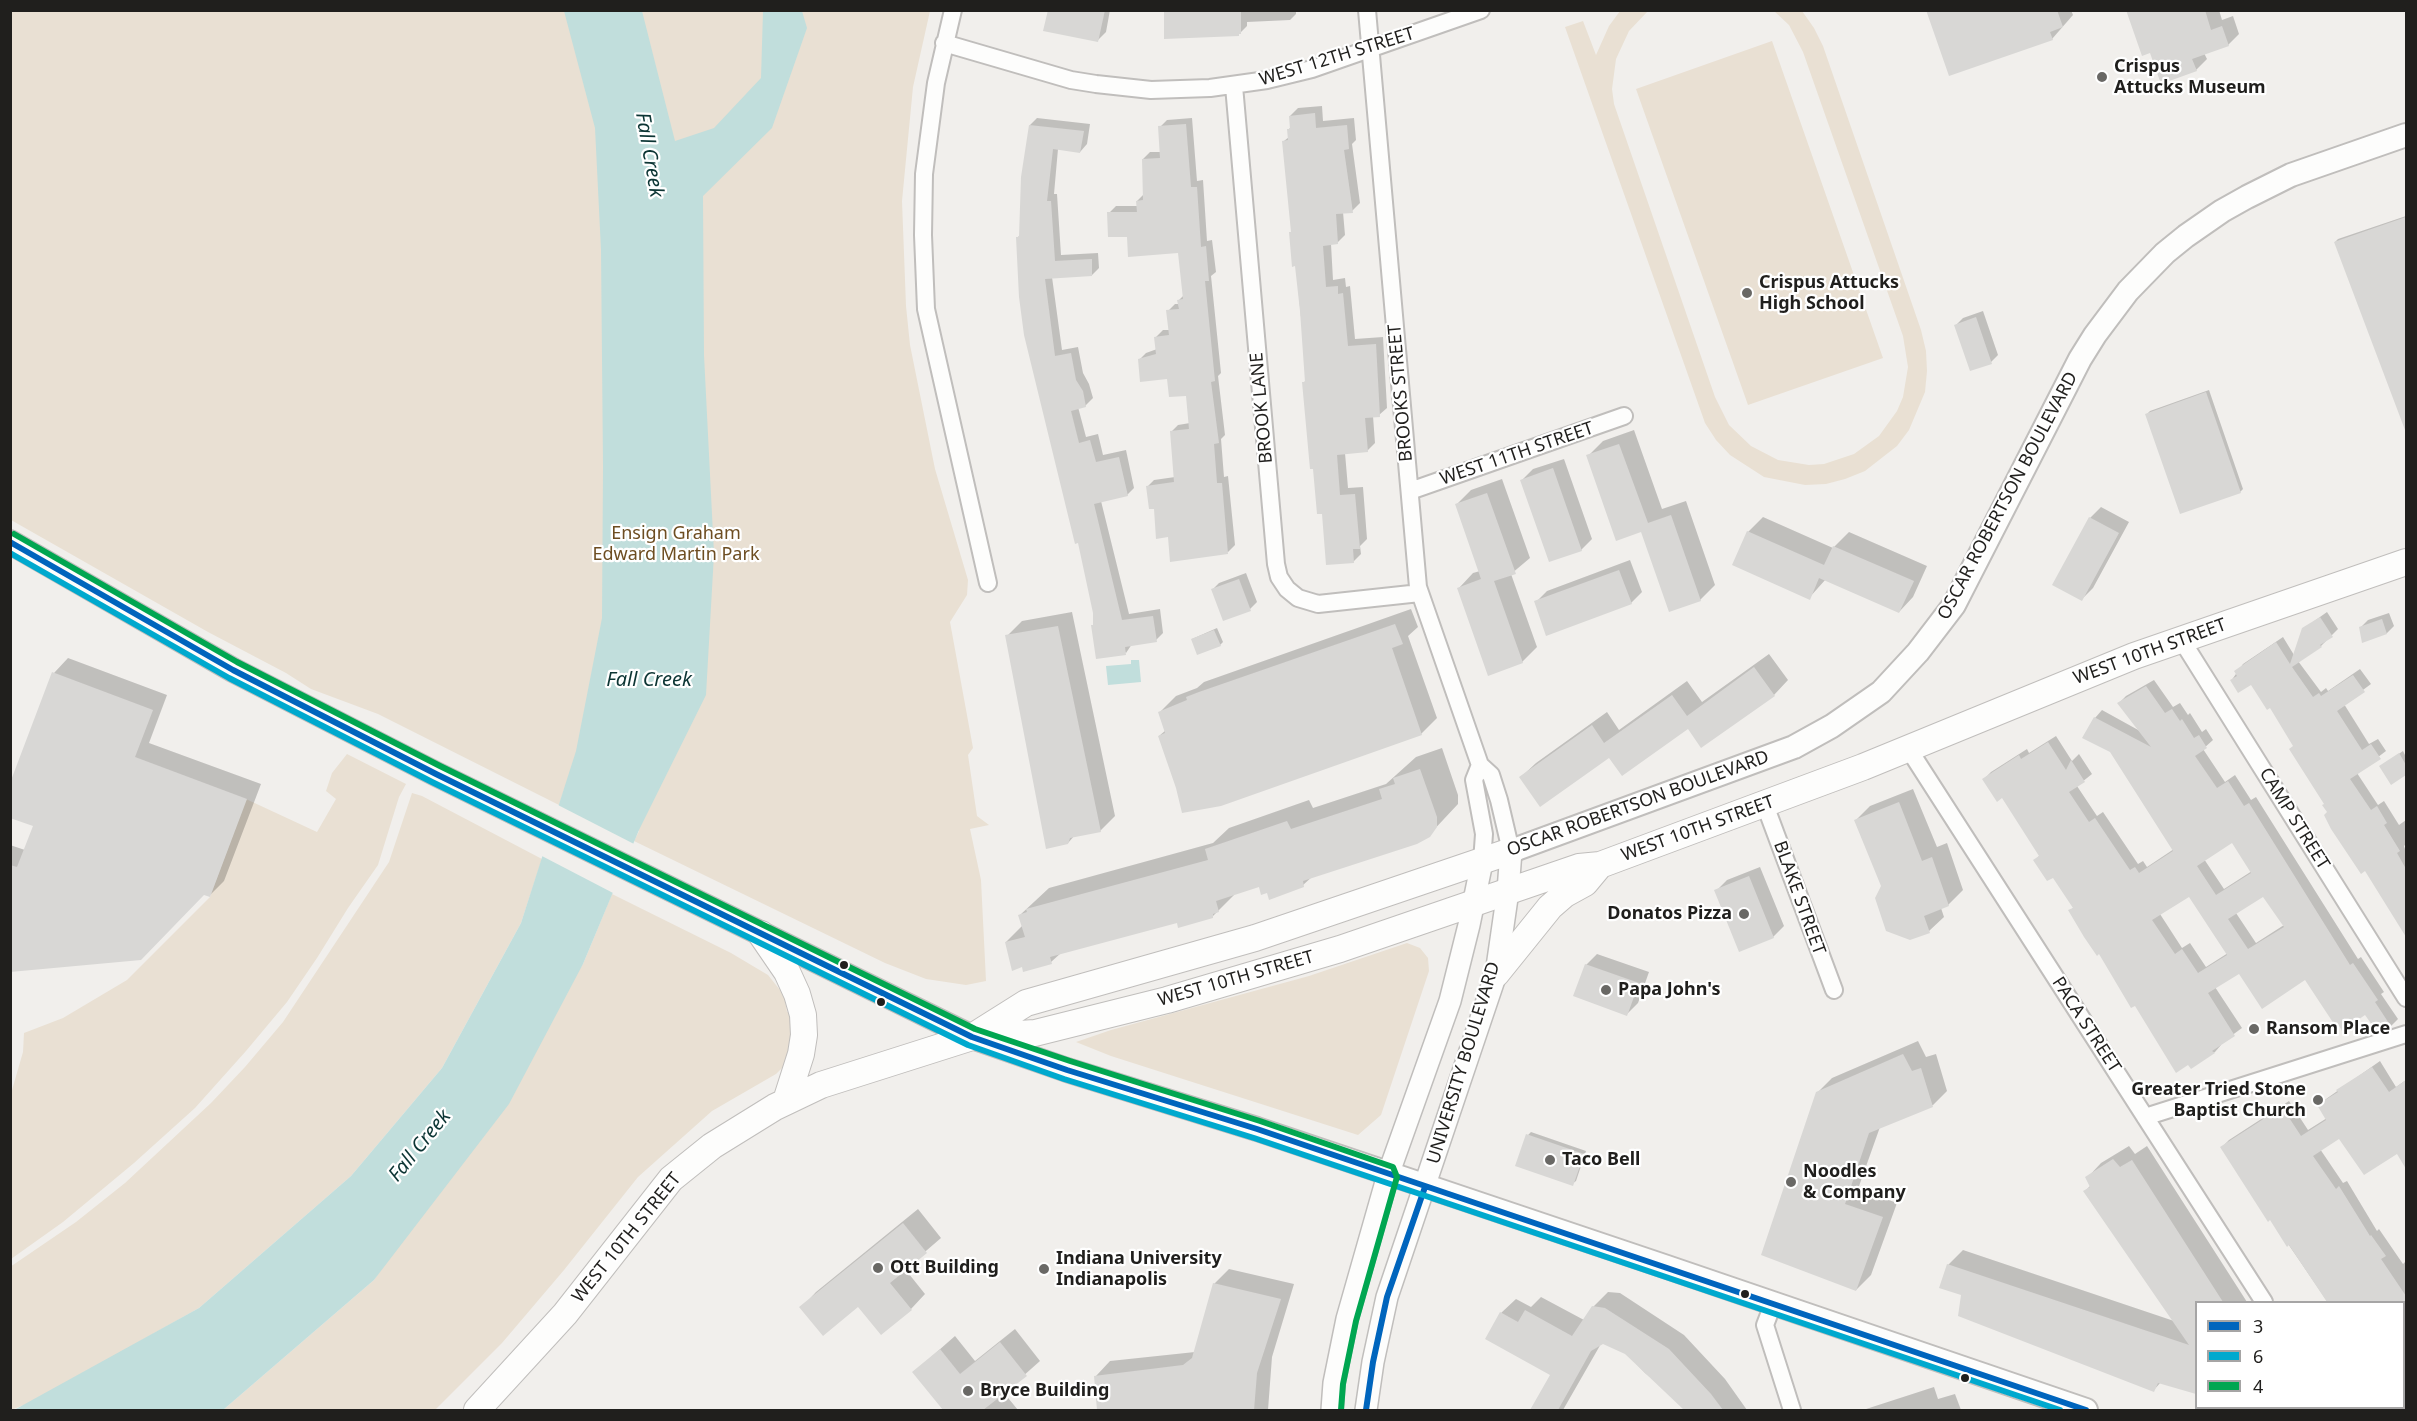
<!DOCTYPE html>
<html>
<head>
<meta charset="utf-8">
<style>
  body { margin:0 }
  #map { position:relative; width:2417px; height:1421px; overflow:hidden; background:#f1efec; font-family:"Noto Sans",sans-serif }
  canvas { display:block }
  .frame { position:absolute; inset:0; border:12px solid #201f1d; pointer-events:none }
  .legend { position:absolute; left:2195px; top:1301px; width:210px; height:108px; box-sizing:border-box; background:#fff; border:2px solid #a6a5a5; margin:0; padding:8px 10px; list-style:none; font-size:18px; color:#201f1d }
  .legend li { display:flex; align-items:center; gap:12px; height:30px }
  .legend b { width:30px; border:2px solid #a6a5a5 }
</style>
</head>
<body>
<div id="map">
<canvas width="2417" height="1421"></canvas>
<div class="frame"></div>
<ul class="legend">
<li><b style="height:8px;background:#0065bd"></b>3</li>
<li><b style="height:8px;background:#00a9ce"></b>6</li>
<li><b style="height:8px;background:#00a651"></b>4</li>
</ul>
</div>
<script>
const ctx = document.querySelector('canvas').getContext('2d');
ctx.lineJoin = 'round';
function fillPath(path, color) {
  ctx.fillStyle = color;
  ctx.fill(path, 'evenodd');
}
function toPath(rows) {
  const path = new Path2D();
  for (const r of rows) {
    path.moveTo(r[0], r[1]);
    for (let i = 2; i < r.length; i += 2) path.lineTo(r[i], r[i + 1]);
  }
  return path;
}
function trace(path, color, width, dash) {
  ctx.strokeStyle = color;
  ctx.lineWidth = width;
  ctx.lineCap = dash ? 'butt' : 'round';
  ctx.setLineDash(dash || []);
  ctx.stroke(path);
}
function label(font, color, halo, rows, align = 'center') {
  ctx.font = font + ' "Noto Sans",sans-serif';
  ctx.lineWidth = 4.5;
  ctx.setLineDash([]);
  ctx.textBaseline = 'middle';
  ctx.strokeStyle = halo;
  ctx.fillStyle = color;
  for (const [text, x, y, turn = 0] of rows) {
    ctx.save();
    ctx.translate(x, y);
    ctx.rotate((+turn || 0) * Math.PI / 180);
    ctx.textAlign = isNaN(turn) ? turn : align;
    if (halo) ctx.strokeText(text, 0, 0);
    ctx.fillText(text, 0, 0);
    ctx.restore();
  }
}
fillPath(toPath([
  [11,11,930,11,913,87,902,201,906,306,910,345,935,469,968,580,967,595,950,622,973,748,968,755,977,816,989,825,970,829,981,880,986,981,966,985,926,979,885,963,634,841,639,831,564,790,559,805,378,714,311,689,286,673,208,632,11,520],
  [1620,11,1648,11,1629,31,1616,59,1612,89,1614,104,1715,397,1729,425,1751,446,1778,460,1809,465,1824,464,1854,454,1879,436,1897,411,1903,397,1908,367,1903,336,1803,52,1789,25,1774,11,1802,11,1814,28,1823,46,1921,330,1926,351,1927,371,1925,392,1909,430,1897,446,1865,471,1845,479,1826,484,1805,485,1764,477,1730,455,1716,440,1705,423,1565,27,1583,21,1596,55,1609,26],
  [1772,41,1883,358,1748,405,1636,89],
  [347,754,406,784,399,797,378,865,348,908,317,958,287,1002,246,1051,195,1108,134,1163,63,1222,11,1259,10,1097,23,1052,24,1033,63,1018,127,980,210,897,246,799,317,832,336,799,326,791,332,773],
  [412,793,422,796,542,859,521,923,442,1068,351,1176,199,1308,32,1402,11,1410,10,1267,76,1222,125,1183,211,1103,245,1067,283,1022,389,862],
  [612,894,731,953,768,975,784,995,787,1012,792,1011,793,1021,789,1061,776,1074,712,1111,638,1177,564,1270,502,1343,435,1410,223,1410,374,1280,583,964],
  [1407,943,1420,948,1428,958,1429,971,1381,1115,1358,1135,1111,1056,1076,1042,1111,1030,1309,976]
]), '#e9e0d3');
fillPath(toPath([
  [564,11,642,11,675,141,714,128,761,78,763,11,802,11,807,28,772,128,703,196,704,355,714,554,706,695,639,830,583,964,509,1104,374,1280,223,1410,14,1410,199,1308,351,1176,442,1068,521,923,576,751,602,618,603,467,601,250,595,128],
  [1131,660,1139,660,1141,682,1108,685,1106,666,1131,664]
]), '#c1dedc');
fillPath(toPath([
  [556,804,636,845,615,894,540,855]
]), '#f1efec');
fillPath(toPath([
  [1049,10,1110,10,1106,32,1098,40],
  [1167,10,1296,10,1296,14,1290,20,1247,22,1247,26,1238,35,1165,12],
  [1928,10,2071,10,2073,15,2052,39],
  [2128,10,2219,10,2222,20,2233,16,2239,34,2228,45,2204,53,2207,59,2196,70,2151,51],
  [1322,106,1323,121,1354,118,1356,140,1352,144,1360,203,1352,211,1343,212,1345,235,1337,243,1331,244,1333,280,1345,278,1346,287,1350,286,1355,339,1383,337,1387,408,1379,415,1373,416,1375,443,1367,451,1345,453,1348,488,1363,487,1367,539,1360,546,1361,554,1353,562,1323,512,1304,382,1307,380,1284,141,1289,137,1288,130,1291,127,1290,116,1298,108],
  [1037,118,1090,124,1087,144,1080,152,1058,149,1054,194,1057,194,1061,255,1098,253,1099,268,1092,275,1052,277,1062,350,1078,347,1083,373,1089,384,1093,398,1085,406,1078,407,1086,437,1098,434,1103,455,1126,450,1134,488,1127,495,1101,501,1129,614,1160,609,1163,633,1156,640,1132,644,1126,653,1095,623,1095,613,1018,237,1021,234,1030,125],
  [1192,118,1197,181,1203,180,1207,241,1212,240,1216,272,1211,276,1221,373,1218,376,1225,435,1221,439,1224,477,1228,476,1235,545,1228,552,1170,536,1147,487,1154,480,1175,477,1171,432,1178,425,1190,423,1187,394,1168,377,1139,360,1146,353,1157,349,1156,337,1163,330,1170,330,1168,311,1175,304,1179,304,1179,300,1184,295,1179,251,1128,236,1109,213,1116,206,1138,206,1137,201,1144,194,1143,159,1150,152,1161,152,1160,127,1167,120],
  [2406,216,2406,429,2335,242,2338,239],
  [1983,311,1998,355,1991,362,1956,325,1963,318],
  [2209,390,2243,489,2240,492,2146,415,2150,411],
  [1634,430,1662,509,1686,501,1715,585,1700,600,1641,530,1588,456,1603,441],
  [1564,459,1592,539,1581,550,1522,480,1533,469],
  [1502,479,1530,558,1511,574,1537,647,1522,662,1459,588,1473,573,1480,571,1457,504,1471,490],
  [2101,507,2129,522,2093,588,2082,599,2090,518],
  [1763,517,1833,548,1849,532,1927,566,1913,597,1899,612,1826,579,1809,598,1748,532],
  [1630,560,1642,592,1631,603,1536,602,1547,591],
  [1246,573,1257,602,1250,609,1212,590,1219,583],
  [1411,609,1418,627,1408,636,1437,718,1421,734,1177,787,1159,736,1166,730,1160,712,1176,696,1197,688,1204,682],
  [1072,612,1115,816,1100,831,1075,835,1068,843,1007,636,1022,621],
  [2327,612,2338,629,2321,646,2298,661,2321,692,2326,688,2328,691,2360,669,2371,684,2344,704,2369,744,2378,739,2386,751,2357,773,2378,805,2384,801,2399,825,2406,820,2406,844,2404,846,2406,852,2406,935,2329,812,2295,745,2270,706,2251,683,2231,681,2243,664,2283,637,2294,655,2303,629],
  [2389,613,2394,626,2387,633,2363,641,2361,627,2368,620],
  [1217,628,1223,642,1220,645,1192,639],
  [1769,654,1788,680,1774,695,1609,756,1521,777,1536,763,1607,712,1619,730,1687,681,1702,702],
  [68,658,167,695,149,743,261,784,224,881,210,895,204,893,10,970,10,845,25,850,35,825,54,673],
  [2154,680,2173,707,2180,703,2188,715,2190,713,2202,732,2206,729,2213,740,2203,749,2225,782,2235,775,2251,800,2256,797,2358,959,2361,957,2384,992,2381,994,2398,1019,2391,1026,2378,1030,2366,1013,2305,978,2239,972,2215,987,2242,1028,2220,1044,2221,1045,2215,1052,2192,1067,2136,1004,2070,911,2074,907,2053,875,2035,860,2040,855,2003,796,1984,779,1991,772,2027,749,2029,753,2056,736,2072,761,2079,754,2092,774,2077,786,2097,816,2103,812,2138,864,2143,861,2147,867,2174,849,2095,718,2102,710,2140,731,2119,703,2126,696],
  [2232,841,2252,871,2224,889,2204,859],
  [2189,895,2228,953,2206,967,2190,943,2182,948,2160,914],
  [2263,895,2284,925,2256,943,2236,913],
  [1442,748,1458,795,1458,804,1429,835,1313,876,1303,885,1268,891,1260,885,1237,892,1213,916,1179,921,1061,953,1051,962,1006,942,1023,925,1020,915,1049,888,1213,843,1229,828,1309,800,1313,808,1386,784,1416,757],
  [2403,751,2406,757,2406,773,2392,783,2384,764],
  [1913,789,1937,847,1947,843,1963,890,1948,905,1941,908,1944,917,1929,931,1882,886,1855,821,1870,806],
  [1760,867,1784,926,1773,937,1716,891,1727,880],
  [1597,954,1649,972,1638,1003,1627,1014,1586,965],
  [1918,1041,1926,1057,1936,1054,1947,1091,1933,1105,1880,1127,1858,1189,1897,1203,1871,1275,1856,1290,1817,1093,1832,1078],
  [2380,1061,2396,1087,2406,1080,2406,1166,2397,1152,2340,1137,2320,1149,2343,1183,2347,1181,2377,1231,2379,1229,2403,1264,2406,1261,2406,1410,2390,1410,2388,1408,2404,1408,2404,1302,2325,1302,2327,1301,2222,1147,2229,1140,2289,1101,2308,1130,2327,1118,2319,1106,2326,1099],
  [1531,1132,1586,1151,1576,1181,1572,1184,1528,1135],
  [2129,1146,2135,1154,2147,1146,2247,1302,2196,1302,2196,1393,2161,1382,2153,1391,1963,1294,1948,1265,1963,1250,2174,1321,2085,1191,2091,1185,2087,1178,2101,1163],
  [918,1209,941,1238,905,1269,925,1294,911,1309,859,1305,802,1307,816,1292],
  [1229,1269,1294,1284,1272,1357,1268,1410,1099,1410,1096,1376,1110,1361,1195,1352,1214,1284],
  [1608,1292,1620,1293,1684,1335,1725,1379,1747,1410,1685,1410,1672,1395,1645,1373,1626,1353,1602,1342,1563,1410,1531,1410,1552,1375,1501,1313,1516,1299,1531,1307,1541,1297,1584,1320,1593,1307],
  [1015,1329,1040,1361,1004,1393,1018,1410,945,1410,914,1372,955,1336,975,1361],
  [1934,1387,1938,1399,1955,1394,1961,1410,1863,1410]
]), '#0003');
fillPath(toPath([
  [1048,10,1105,10,1098,42,1043,31],
  [1241,10,1241,34,1239,34,1239,36,1164,39,1164,11],
  [1926,10,2057,10,2063,27,2050,32,2053,40,1949,76],
  [2126,10,2205,10,2211,30,2222,26,2229,46,2192,59,2197,71,2161,84,2150,53,2142,56],
  [1315,113,1316,128,1347,125,1349,149,1344,150,1353,213,1336,214,1338,244,1323,246,1326,287,1338,286,1338,294,1343,293,1348,346,1376,344,1380,417,1365,418,1368,452,1337,455,1340,495,1355,494,1360,549,1353,549,1354,563,1326,565,1322,514,1317,514,1313,469,1310,469,1302,382,1305,382,1300,311,1295,266,1292,267,1289,232,1291,232,1282,141,1288,140,1287,129,1290,129,1289,116],
  [1186,124,1191,187,1197,187,1201,247,1206,246,1209,281,1205,281,1215,381,1211,382,1219,443,1214,444,1217,483,1222,483,1228,554,1170,562,1168,537,1156,539,1154,509,1149,509,1146,486,1174,482,1170,431,1189,429,1186,396,1169,397,1167,379,1140,382,1138,359,1156,354,1154,337,1169,335,1166,310,1179,309,1177,300,1183,299,1178,253,1128,257,1127,237,1108,237,1107,212,1137,212,1136,201,1143,200,1142,159,1160,158,1158,126],
  [1029,125,1084,131,1080,153,1053,149,1047,201,1051,201,1055,261,1092,259,1092,276,1045,279,1055,356,1071,353,1076,380,1083,391,1086,407,1071,411,1079,443,1090,440,1096,462,1119,457,1128,496,1094,504,1122,620,1153,616,1157,642,1125,647,1126,655,1096,659,1091,625,1093,625,1093,613,1078,543,1075,544,1024,335,1019,297,1016,237,1019,237,1021,177],
  [2406,217,2406,430,2405,430,2334,242],
  [1976,317,1992,364,1970,371,1954,325],
  [2206,392,2241,493,2180,514,2145,414],
  [1619,444,1648,523,1671,515,1701,601,1669,612,1641,532,1616,541,1586,455],
  [1553,468,1582,551,1549,562,1520,480],
  [1487,493,1516,574,1494,581,1523,663,1488,676,1457,588,1481,579,1455,504],
  [2089,517,2119,533,2082,601,2052,585],
  [1747,531,1824,565,1833,546,1914,581,1899,613,1819,578,1810,600,1732,565],
  [1619,570,1632,604,1546,636,1534,601],
  [1239,579,1251,611,1223,621,1211,589],
  [2320,617,2333,637,2320,645,2322,647,2292,667,2313,697,2319,693,2321,696,2353,675,2365,692,2337,711,2362,750,2371,744,2381,759,2350,779,2371,810,2377,806,2387,823,2384,825,2400,851,2397,853,2406,869,2406,937,2365,871,2361,874,2331,829,2324,815,2327,812,2322,805,2324,804,2289,749,2293,746,2270,708,2267,710,2251,685,2238,693,2230,680,2237,676,2234,671,2276,642,2290,664,2302,628],
  [2382,619,2387,634,2362,643,2359,627],
  [1395,624,1403,644,1392,648,1422,735,1221,806,1182,813,1176,788,1158,736,1165,733,1158,712,1187,700,1186,697,1199,692],
  [1058,626,1101,832,1070,838,1068,844,1046,849,1005,635],
  [1214,630,1221,646,1197,655,1191,639],
  [1754,667,1775,696,1701,748,1688,729,1622,776,1609,758,1540,807,1519,777,1592,725,1604,743,1672,695,1687,716],
  [52,672,153,710,135,757,247,799,210,897,204,895,141,960,10,972,10,865,17,867,33,826,10,818,10,783],
  [2146,686,2165,713,2172,709,2180,721,2182,719,2194,738,2199,735,2207,748,2195,756,2217,788,2228,781,2244,806,2249,803,2350,965,2353,963,2378,1000,2375,1002,2392,1028,2377,1032,2365,1015,2342,1031,2337,1022,2334,1024,2305,980,2262,1009,2239,974,2208,993,2235,1036,2212,1051,2215,1053,2191,1069,2188,1065,2176,1073,2135,1006,2131,1008,2099,954,2097,956,2084,937,2068,910,2073,908,2053,878,2047,881,2033,860,2039,856,2002,798,1997,802,1982,779,2019,755,2021,759,2048,742,2066,770,2071,760,2085,782,2069,792,2089,822,2095,818,2130,870,2135,867,2139,873,2173,851,2110,752,2082,738,2094,717,2151,747,2117,703],
  [2232,843,2251,873,2216,895,2197,866],
  [2189,897,2227,955,2198,973,2182,949,2175,954,2152,920],
  [2263,897,2284,927,2248,949,2228,919],
  [2399,753,2406,765,2406,775,2391,785,2379,766],
  [1420,769,1437,817,1437,827,1430,837,1417,844,1303,881,1304,887,1269,900,1267,893,1261,895,1259,887,1216,901,1219,912,1213,914,1213,918,1178,928,1177,923,1050,957,1052,964,1023,972,1022,967,1012,971,1005,942,1025,937,1018,915,1027,912,1026,909,1208,860,1205,849,1287,821,1291,829,1382,799,1379,789,1395,784,1393,778],
  [1899,802,1922,861,1932,857,1949,906,1924,916,1930,933,1910,940,1886,931,1875,898,1881,886,1854,820],
  [1749,876,1774,938,1739,952,1714,890],
  [1585,964,1639,983,1627,1016,1573,996],
  [1903,1054,1912,1071,1921,1068,1933,1107,1869,1133,1845,1204,1883,1217,1856,1291,1761,1255,1816,1092],
  [2372,1067,2389,1092,2406,1080,2406,1169,2397,1154,2364,1175,2339,1139,2313,1156,2336,1189,2339,1186,2370,1236,2371,1235,2386,1256,2381,1259,2406,1296,2406,1302,2327,1302,2289,1245,2287,1247,2270,1220,2268,1222,2220,1147,2282,1107,2301,1136,2326,1120,2317,1105,2338,1092,2336,1090],
  [1526,1134,1584,1154,1573,1186,1515,1166],
  [2113,1159,2120,1167,2132,1160,2223,1302,2196,1302,2196,1394,2158,1383,2154,1392,1958,1316,1961,1295,1939,1288,1947,1264,2189,1345,2083,1191,2090,1187,2085,1177],
  [903,1223,927,1253,890,1283,912,1310,881,1335,858,1307,823,1336,799,1307],
  [1213,1283,1281,1299,1257,1373,1254,1410,1097,1410,1094,1376,1183,1365,1192,1358],
  [1592,1306,1605,1308,1669,1349,1711,1394,1723,1410,1684,1410,1625,1354,1603,1344,1591,1351,1558,1410,1530,1410,1550,1375,1485,1339,1500,1312,1518,1322,1525,1310,1572,1336],
  [1000,1342,1027,1376,983,1410,943,1410,912,1372,940,1349,960,1374]
]), '#d8d7d5');
const minor = toPath([
  [953,10,936,83,924,174,923,235,926,309,988,583],
  [1367,10,1418,587,1480,765,1491,775,1499,800,1511,851],
  [944,43,1071,80,1096,84,1151,90,1210,88,1267,80,1312,69,1481,10],
  [1234,86,1276,564,1279,577,1287,589,1298,598,1318,604,1420,593],
  [1410,491,1624,416],
  [2181,639,2406,998],
  [1908,748,2264,1302],
  [1480,765,1474,780,1484,834,1482,862],
  [1765,805,1834,990],
  [2145,1117,2406,1034],
  [1773,1304,1765,1325,1792,1410],
  [2331,1408,2333,1410]
]);
const tertiary = toPath([
  [1332,1410,1334,1383,1347,1319,1388,1175,1450,1001,1469,925,1482,862],
  [1366,1410,1373,1362,1387,1297,1496,974,1508,891,1511,851]
]);
const secondary = toPath([
  [10,542,233,670,436,774,972,1037,1067,1070,1257,1129,1667,1267,2086,1410],
  [1511,851,1794,747,1832,726,1881,692,1918,652,1954,605,2080,359,2095,335,2128,291,2165,253,2186,236,2222,211,2247,197,2291,175,2406,135]
]);
const primary = toPath([
  [761,934,787,972,797,994,803,1015,804,1035,801,1054,786,1101],
  [1496,974,1550,907,1565,894,1585,883,1600,865],
  [972,1037,1035,1033,1167,1000,1340,949,1579,867,1600,865,1863,767,2134,656,2406,562],
  [477,1410,565,1314,671,1179,712,1146,775,1107,821,1085,972,1037,1026,1003,1255,938,1511,851]
]);
trace(minor, '#c0bebc', 20);
trace(tertiary, '#c0bebc', 24);
trace(secondary, '#c0bebc', 26);
trace(primary, '#c0bebc', 28);
trace(minor, '#fdfdfc', 16);
trace(tertiary, '#fdfdfc', 21);
trace(secondary, '#fdfdfc', 22);
trace(primary, '#fdfdfc', 26);
trace(toPath([
  [10,542,233,670,436,774,972,1037,1067,1070,1257,1129,2086,1410],
  [1366,1410,1373,1362,1387,1297,1425,1187]
]), '#0065bd', 6);
trace(toPath([
  [10,553,229,678,432,782,968,1045,1064,1079,1254,1138,2060,1410]
]), '#00a9ce', 6);
trace(toPath([
  [14,534,237,662,440,766,975,1029,1070,1061,1260,1121,1393,1167,1397,1177,1356,1321,1343,1384,1341,1410]
]), '#00a651', 6);
for (const [x, y, r, color] of [
  [2102,77,6,"#696865"],
  [1747,293,6,"#696865"],
  [1744,914,6,"#696865"],
  [844,965,5,"#201f1d"],
  [1606,990,6,"#696865"],
  [881,1002,5,"#201f1d"],
  [2254,1029,6,"#696865"],
  [2318,1100,6,"#696865"],
  [1550,1160,6,"#696865"],
  [1791,1182,6,"#696865"],
  [878,1268,6,"#696865"],
  [1044,1269,6,"#696865"],
  [1745,1294,5,"#201f1d"],
  [1965,1378,5,"#201f1d"],
  [968,1391,6,"#696865"]
]) {
  const dot = new Path2D();
  dot.arc(x, y, r, 0, 2 * Math.PI);
  ctx.fillStyle = color;
  ctx.fill(dot);
  trace(dot, '#fff', 2);
}
label('18px', '#201f1d', '#fff', [
  ["WEST 12TH STREET",1337,57,-17],
  ["BROOKS STREET",1401,393,-95],
  ["BROOK LANE",1262,408,-95],
  ["WEST 11TH STREET",1517,454,-19],
  ["OSCAR ROBERTSON BOULEVARD",2008,496,-62],
  ["WEST 10TH STREET",2150,652,-20],
  ["OSCAR ROBERTSON BOULEVARD",1638,804,-20],
  ["CAMP STREET",2294,819,58],
  ["WEST 10TH STREET",1698,829,-20],
  ["BLAKE STREET",1799,898,70],
  ["WEST 10TH STREET",1236,979,-16],
  ["PACA STREET",2086,1025,57],
  ["UNIVERSITY BOULEVARD",1464,1063,-73],
  ["WEST 10TH STREET",627,1238,-51]
]);
label('bold 18px', '#201f1d', '#fff', [
  ["Crispus",2114,67],
  ["Attucks Museum",2114,88],
  ["Crispus Attucks",1759,283],
  ["High School",1759,304],
  ["Donatos Pizza",1732,914,"right"],
  ["Papa John's",1618,990],
  ["Ransom Place",2266,1029],
  ["Greater Tried Stone",2306,1090,"right"],
  ["Baptist Church",2306,1111,"right"],
  ["Taco Bell",1562,1160],
  ["Noodles",1803,1172],
  ["& Company",1803,1193],
  ["Indiana University",1056,1259],
  ["Indianapolis",1056,1280],
  ["Ott Building",890,1268],
  ["Bryce Building",980,1391]
], 'left');
label('18px', '#6d4d21', '#fff', [
  ["Ensign Graham",676,534],
  ["Edward Martin Park",676,555]
]);
label('italic 20px', '#0c3534', '#fff', [
  ["Fall Creek",649,155,80],
  ["Fall Creek",649,680],
  ["Fall Creek",420,1146,-51]
]);
</script>
</body>
</html>
